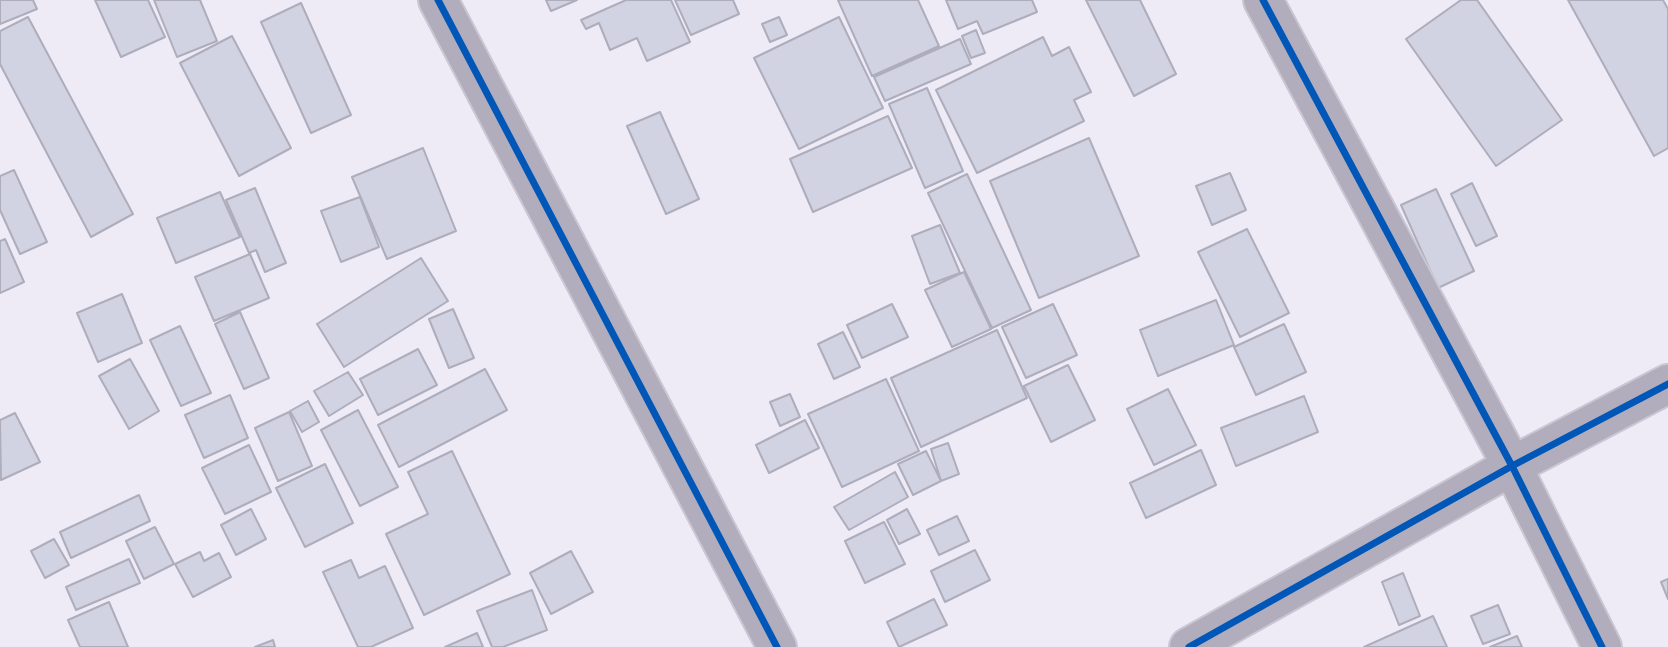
<!DOCTYPE html>
<html>
<head>
<meta charset="utf-8">
<style>
  body { margin:0 }
  canvas { display:block; background:#eeebf7 }
</style>
</head>
<body>
<canvas width="1668" height="647"></canvas>
<script>
const ctx = document.querySelector('canvas').getContext('2d');
ctx.lineJoin = 'round';
function fillPath(path, color) {
  ctx.fillStyle = color;
  ctx.fill(path, 'evenodd');
}
function toPath(rows) {
  const path = new Path2D();
  for (const r of rows) {
    path.moveTo(r[0], r[1]);
    for (let i = 2; i < r.length; i += 2) path.lineTo(r[i], r[i + 1]);
  }
  return path;
}
function trace(path, color, width, dash) {
  ctx.strokeStyle = color;
  ctx.lineWidth = width;
  ctx.lineCap = dash ? 'butt' : 'round';
  ctx.setLineDash(dash || []);
  ctx.stroke(path);
}
const building = toPath([
  [0,0,33,0,37,9,0,24,0,0],
  [95,0,148,0,165,37,121,57,95,0],
  [154,0,200,0,217,41,177,57,154,0],
  [546,0,577,0,551,11,546,0],
  [626,0,671,0,690,42,647,61,637,38,610,50,599,23,586,29,581,20,626,0],
  [675,0,733,0,739,14,691,35,675,0],
  [838,0,918,0,939,46,872,76,838,0],
  [946,0,1032,0,1037,12,983,34,977,21,958,29,946,0],
  [1086,0,1140,0,1176,74,1134,96,1086,0],
  [1461,0,1477,0,1562,120,1496,166,1406,39,1461,0],
  [1568,0,1663,0,1668,9,1668,148,1654,156,1568,0],
  [301,3,351,115,311,133,261,22,301,3],
  [28,17,133,214,91,237,0,64,0,31,28,17],
  [779,17,787,35,770,42,762,24,779,17],
  [839,17,883,108,799,149,754,58,839,17],
  [976,30,985,53,971,58,962,36,976,30],
  [232,36,291,148,239,176,180,63,232,36],
  [1043,37,1052,56,1069,47,1091,92,1074,100,1084,121,977,173,936,90,1043,37],
  [960,39,971,64,885,101,874,77,960,39],
  [927,88,963,171,925,188,889,104,927,88],
  [660,112,699,199,666,214,627,126,660,112],
  [888,116,912,168,813,212,790,159,888,116],
  [1089,138,1139,256,1039,298,990,181,1089,138],
  [423,148,456,231,387,259,352,177,423,148],
  [14,170,47,242,20,254,0,210,0,176,14,170],
  [1230,173,1246,210,1212,225,1196,186,1230,173],
  [967,174,1031,310,992,328,928,193,967,174],
  [1472,183,1497,236,1476,246,1451,194,1472,183],
  [255,188,286,263,265,272,256,250,249,253,226,200,255,188],
  [1436,189,1474,271,1438,288,1401,205,1436,189],
  [220,192,240,237,176,263,157,218,220,192],
  [360,197,379,247,341,262,321,211,360,197],
  [940,225,960,273,930,284,912,236,940,225],
  [1247,229,1289,313,1240,337,1198,252,1247,229],
  [5,239,24,282,0,293,0,241,5,239],
  [250,254,269,298,214,321,195,277,250,254],
  [421,258,448,301,344,367,317,324,421,258],
  [964,272,991,329,952,347,925,290,964,272],
  [122,294,142,343,98,362,77,313,122,294],
  [1216,300,1234,345,1158,376,1140,330,1216,300],
  [892,304,908,337,862,358,847,325,892,304],
  [1053,304,1077,355,1026,378,1002,327,1053,304],
  [453,309,474,358,449,368,429,319,453,309],
  [240,312,269,378,244,389,215,324,240,312],
  [1284,324,1306,372,1256,395,1234,347,1284,324],
  [180,326,211,393,181,406,150,340,180,326],
  [997,330,1027,398,921,447,891,378,997,330],
  [843,332,860,367,834,379,818,344,843,332],
  [418,349,437,385,378,415,360,379,418,349],
  [130,359,159,411,129,429,99,376,130,359],
  [1068,365,1095,420,1051,442,1024,386,1068,365],
  [485,369,507,410,399,467,378,425,485,369],
  [348,372,363,395,329,416,314,391,348,372],
  [886,379,919,451,842,487,808,414,886,379],
  [1168,389,1196,445,1154,465,1127,409,1168,389],
  [790,394,800,417,780,426,770,402,790,394],
  [230,395,248,438,204,458,185,415,230,395],
  [1304,396,1318,432,1236,466,1221,428,1304,396],
  [308,401,319,422,302,432,290,411,308,401],
  [358,410,398,487,360,506,321,430,358,410],
  [289,412,312,466,278,481,255,428,289,412],
  [15,413,40,462,1,480,0,420,15,413],
  [805,420,819,448,769,473,756,445,805,420],
  [948,443,959,474,941,481,931,449,948,443],
  [249,445,271,492,225,514,202,468,249,445],
  [1201,450,1216,485,1146,518,1130,483,1201,450],
  [452,451,510,574,424,615,386,534,428,514,408,472,452,451],
  [926,451,941,481,913,495,898,464,926,451],
  [325,464,353,523,305,547,276,488,325,464],
  [895,472,908,497,849,530,834,507,895,472],
  [139,495,150,521,71,558,60,532,139,495],
  [251,509,266,539,236,555,221,525,251,509],
  [907,509,920,534,899,544,887,520,907,509],
  [957,516,969,541,939,555,927,530,957,516],
  [884,522,905,564,865,583,845,541,884,522],
  [155,527,174,564,144,579,126,541,155,527],
  [54,539,69,565,45,578,31,551,54,539],
  [975,550,990,580,945,602,931,571,975,550],
  [571,551,593,592,551,614,530,573,571,551],
  [200,552,204,561,219,553,231,577,193,597,175,564,200,552],
  [129,559,140,583,76,610,66,587,129,559],
  [351,560,359,578,385,566,413,628,371,647,358,647,323,572,351,560],
  [1403,573,1420,616,1399,625,1382,582,1403,573],
  [1668,579,1668,599,1661,582,1668,579],
  [532,590,547,630,503,647,492,647,477,611,532,590],
  [934,599,947,625,899,647,887,622,934,599],
  [109,602,128,647,80,647,68,620,109,602],
  [1498,605,1510,634,1483,644,1471,616,1498,605],
  [1433,616,1447,647,1364,647,1433,616],
  [477,633,483,647,445,647,477,633],
  [1517,636,1522,647,1490,647,1517,636],
  [273,640,275,647,255,647,273,640]
]);
fillPath(building, '#d1d2e2');
trace(building, '#aeadbc', 2);
const minor = toPath([
  [438,0,777,647],
  [1263,0,1512,466,1602,647],
  [1189,647,1512,466,1668,384]
]);
trace(minor, '#cac7d2', 42);
trace(minor, '#b2adbc', 38);
trace(toPath([
  [438,0,777,647],
  [1263,0,1512,466,1602,647],
  [1189,647,1512,466,1668,384]
]), '#0057b8', 7);
</script>
</body>
</html>
